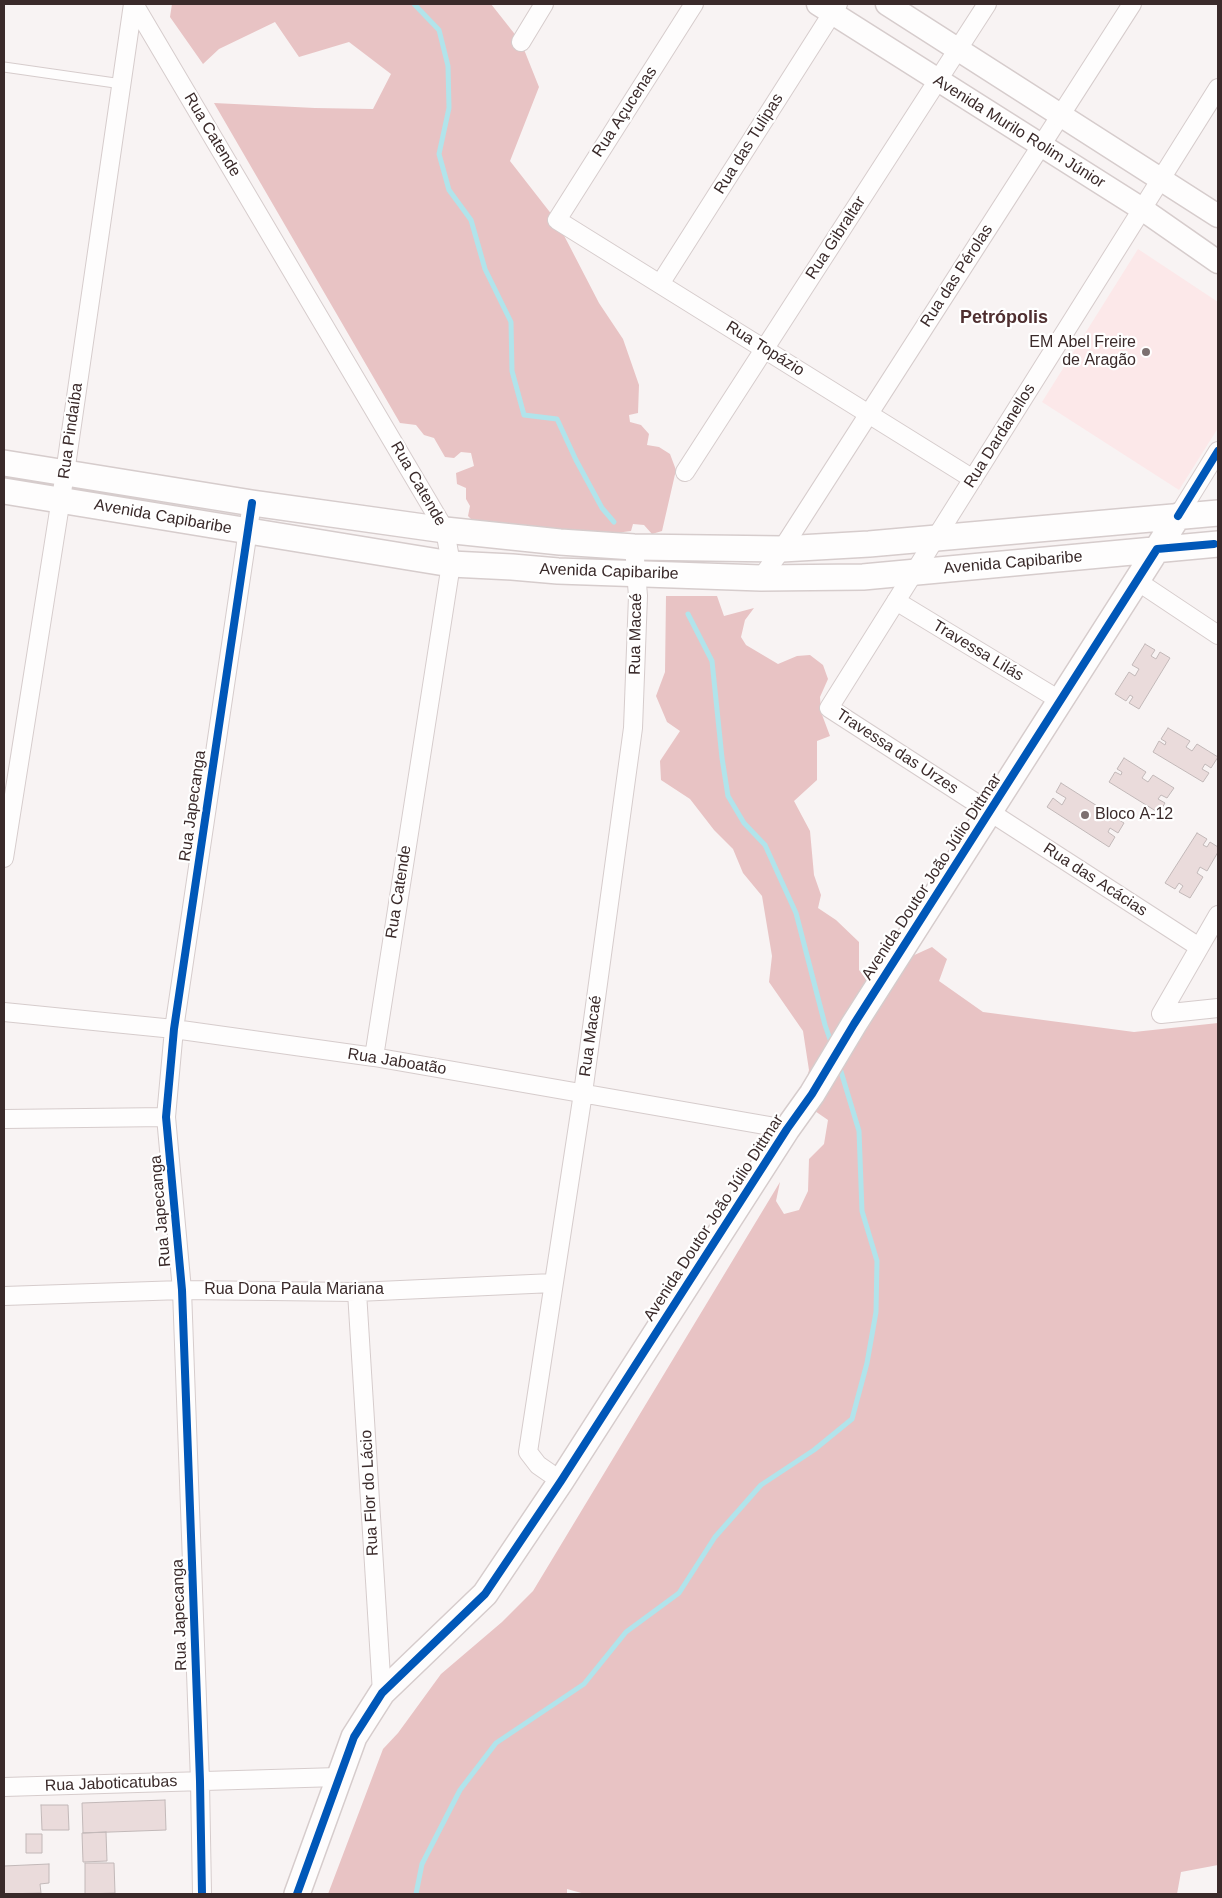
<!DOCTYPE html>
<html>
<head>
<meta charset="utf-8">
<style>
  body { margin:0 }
  #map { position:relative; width:1222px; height:1898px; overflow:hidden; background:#f8f3f3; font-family:Helvetica,sans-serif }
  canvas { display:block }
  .frame { position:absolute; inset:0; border:5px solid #3a2a2a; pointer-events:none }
</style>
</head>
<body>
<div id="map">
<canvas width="1222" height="1898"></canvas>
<div class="frame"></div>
</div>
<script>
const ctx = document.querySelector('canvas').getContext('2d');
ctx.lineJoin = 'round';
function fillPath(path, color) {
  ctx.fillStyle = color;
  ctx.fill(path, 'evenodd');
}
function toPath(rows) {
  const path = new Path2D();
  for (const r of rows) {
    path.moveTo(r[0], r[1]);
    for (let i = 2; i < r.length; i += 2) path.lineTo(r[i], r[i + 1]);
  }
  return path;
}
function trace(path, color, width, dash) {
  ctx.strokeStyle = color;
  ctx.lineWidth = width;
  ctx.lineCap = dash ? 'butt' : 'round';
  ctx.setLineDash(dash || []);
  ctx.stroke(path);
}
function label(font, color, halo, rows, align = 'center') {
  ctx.font = font + ' Helvetica,sans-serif';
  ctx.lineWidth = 4.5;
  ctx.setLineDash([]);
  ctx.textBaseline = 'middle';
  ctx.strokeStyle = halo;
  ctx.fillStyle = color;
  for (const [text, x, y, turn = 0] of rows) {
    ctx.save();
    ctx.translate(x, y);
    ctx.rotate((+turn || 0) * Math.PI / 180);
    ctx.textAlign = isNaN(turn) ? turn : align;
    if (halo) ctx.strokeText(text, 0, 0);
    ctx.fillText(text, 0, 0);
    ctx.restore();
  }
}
fillPath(toPath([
  [1138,249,1218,302,1218,428,1179,490,1042,402]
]), '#fce8e9');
fillPath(toPath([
  [172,4,491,4,521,42,539,87,510,161,556,220,599,303,623,339,639,385,638,413,629,415,630,422,641,425,649,434,647,445,659,447,670,454,676,470,662,531,652,534,644,525,633,524,631,531,616,533,486,525,474,522,468,516,470,506,466,499,466,488,457,484,456,473,474,466,471,453,461,452,454,458,445,457,434,438,424,435,416,425,400,423,214,103,315,108,373,109,391,74,349,42,299,57,275,22,219,49,203,64,170,17],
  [666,596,717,596,724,616,754,608,745,620,741,637,746,645,778,664,797,656,810,655,823,665,828,679,820,697,821,712,830,736,817,741,817,780,794,801,810,831,814,875,821,895,818,908,836,920,859,942,859,970,877,990,910,957,932,947,947,959,939,981,983,1012,1134,1032,1218,1023,1218,1865,1181,1872,1177,1894,585,1894,567,1889,567,1894,328,1894,383,1749,398,1733,441,1674,502,1622,533,1591,780,1182,776,1201,784,1214,799,1210,808,1191,809,1159,824,1144,828,1120,812,1109,806,1082,809,1070,803,1031,769,982,772,956,762,896,743,873,733,849,714,830,690,799,661,780,660,761,680,731,667,722,656,696,665,672]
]), '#e8c3c4');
trace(toPath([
  [414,4,439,30,448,66,449,108,439,154,449,190,471,220,485,269,511,322,512,371,524,415,557,419,576,460,602,508,614,522],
  [688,614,712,661,722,758,728,796,744,823,765,845,796,913,825,1025,832,1045],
  [416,1894,422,1864,460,1790,496,1743,584,1684,626,1632,679,1593,715,1537,761,1485,814,1450,852,1419,867,1363,876,1312,877,1261,862,1211,859,1131,839,1065]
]), '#b1e4eb', 5);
const building = toPath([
  [1145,644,1155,650,1151,656,1156,659,1160,652,1170,658,1139,709,1129,703,1133,697,1130,695,1126,701,1115,694,1129,672,1135,676,1139,669,1132,665,1145,644],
  [1168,728,1190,741,1186,747,1192,751,1197,744,1218,757,1211,768,1205,764,1202,769,1209,773,1203,782,1153,752,1159,741,1165,745,1166,742,1161,739,1168,728],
  [1124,758,1146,772,1142,778,1148,782,1153,775,1174,788,1167,798,1161,795,1158,799,1165,803,1159,813,1109,782,1115,772,1121,775,1122,772,1117,769,1124,758],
  [1061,783,1124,823,1118,833,1110,828,1108,832,1115,837,1109,847,1047,807,1053,798,1062,805,1066,798,1056,792,1061,783],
  [1197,833,1207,839,1203,845,1207,847,1210,842,1218,847,1218,852,1207,871,1200,867,1197,873,1203,877,1190,898,1179,892,1183,886,1179,883,1175,889,1165,883,1197,833],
  [165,1800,166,1830,83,1833,82,1803,165,1800],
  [41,1805,68,1805,69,1830,42,1830,41,1805],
  [106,1832,107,1861,83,1862,82,1833,106,1832],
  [26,1834,42,1834,42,1853,26,1853,26,1834],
  [85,1863,114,1863,115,1893,85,1894,85,1863],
  [49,1864,49,1883,40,1884,41,1893,4,1894,4,1866,49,1864]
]);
fillPath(building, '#eadbdb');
trace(building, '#c2b8b8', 1);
const service = toPath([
  [4,67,122,84]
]);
const minor = toPath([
  [134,4,445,530,451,564,374,1057],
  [694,4,557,220,973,479],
  [521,42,544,4],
  [660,284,838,4],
  [685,472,987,4],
  [1178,516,1218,451],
  [761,578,782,549,1132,4],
  [1137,581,1218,635],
  [896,601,1061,701],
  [4,858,65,473,133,4],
  [1199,947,829,708,1218,88],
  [4,1012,174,1029,374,1057,787,1129],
  [1161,1014,1218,915],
  [1161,1014,1218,1008],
  [4,1119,166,1117],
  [357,1292,382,1693],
  [4,1296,182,1290,357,1292,553,1283],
  [561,1481,538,1465,528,1452,583,1093,633,728,638,596,634,547],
  [4,1787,338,1777],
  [202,1894,200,1781,182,1290,166,1117,174,1029,252,503]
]);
const tertiary = toPath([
  [818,4,1142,209,1218,262],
  [887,4,1218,216]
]);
const secondary = toPath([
  [4,463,252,503,445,530,560,542,634,547,782,549,869,544,1218,513],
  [4,491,451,564,512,567,558,571,761,578,863,577,1218,544],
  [297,1894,354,1737,382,1693,485,1594,561,1481,787,1129,812,1094,854,1024,1178,516]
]);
trace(service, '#d6cccc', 11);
trace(minor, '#d6cccc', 20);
trace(tertiary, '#d6cccc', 25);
trace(secondary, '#d6cccc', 28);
trace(service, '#fefdfd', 9);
trace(minor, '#fefdfd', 18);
trace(tertiary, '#fefdfd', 22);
trace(secondary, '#fefdfd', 25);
trace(toPath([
  [1178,516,1218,451],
  [202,1894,200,1781,182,1290,166,1117,174,1029,252,503],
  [297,1894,354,1737,382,1693,485,1594,561,1481,787,1129,812,1094,854,1024,1157,549,1214,544]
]), '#0057b8', 8);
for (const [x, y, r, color] of [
  [1146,352,5,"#7c7070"],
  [1085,815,5,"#7c7070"]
]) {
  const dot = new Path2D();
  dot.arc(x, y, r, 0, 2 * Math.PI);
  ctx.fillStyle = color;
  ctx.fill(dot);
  trace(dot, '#fff', 2);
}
label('16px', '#3a2a2a', '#fff', [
  ["Rua Açucenas",625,112,-57],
  ["Avenida Murilo Rolim Júnior",1019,132,32],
  ["Rua Catende",212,135,59],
  ["Rua das Tulipas",749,144,-58],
  ["Rua Gibraltar",836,238,-57],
  ["Rua das Pérolas",957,276,-57],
  ["Rua Topázio",765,349,32],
  ["Rua Pindaíba",71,431,-82],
  ["Rua Dardanellos",1000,436,-58],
  ["Rua Catende",418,484,60],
  ["Avenida Capibaribe",163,517,10],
  ["Avenida Capibaribe",1013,563,-5],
  ["Avenida Capibaribe",609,572,2],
  ["Rua Macaé",636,634,-89],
  ["Travessa Lilás",978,651,31],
  ["Travessa das Urzes",897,752,33],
  ["Rua Japecanga",193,806,-82],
  ["Avenida Doutor João Júlio Dittmar",932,877,-57],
  ["Rua das Acácias",1095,880,33],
  ["Rua Catende",399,892,-81],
  ["Rua Macaé",591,1036,-82],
  ["Rua Jaboatão",397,1062,9],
  ["Rua Japecanga",161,1211,-95],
  ["Avenida Doutor João Júlio Dittmar",714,1218,-57],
  ["Rua Dona Paula Mariana",294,1290],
  ["Rua Flor do Lácio",370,1493,-93],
  ["Rua Japecanga",180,1615,-92],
  ["Rua Jaboticatubas",111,1784,-2]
]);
label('16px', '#3a2a2a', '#fff', [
  ["EM Abel Freire",1136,343],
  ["de Aragão",1136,361],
  ["Bloco A-12",1095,815,"left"]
], 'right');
label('bold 18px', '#4f2f30', '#fff', [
  ["Petrópolis",1004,318]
]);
</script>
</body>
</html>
